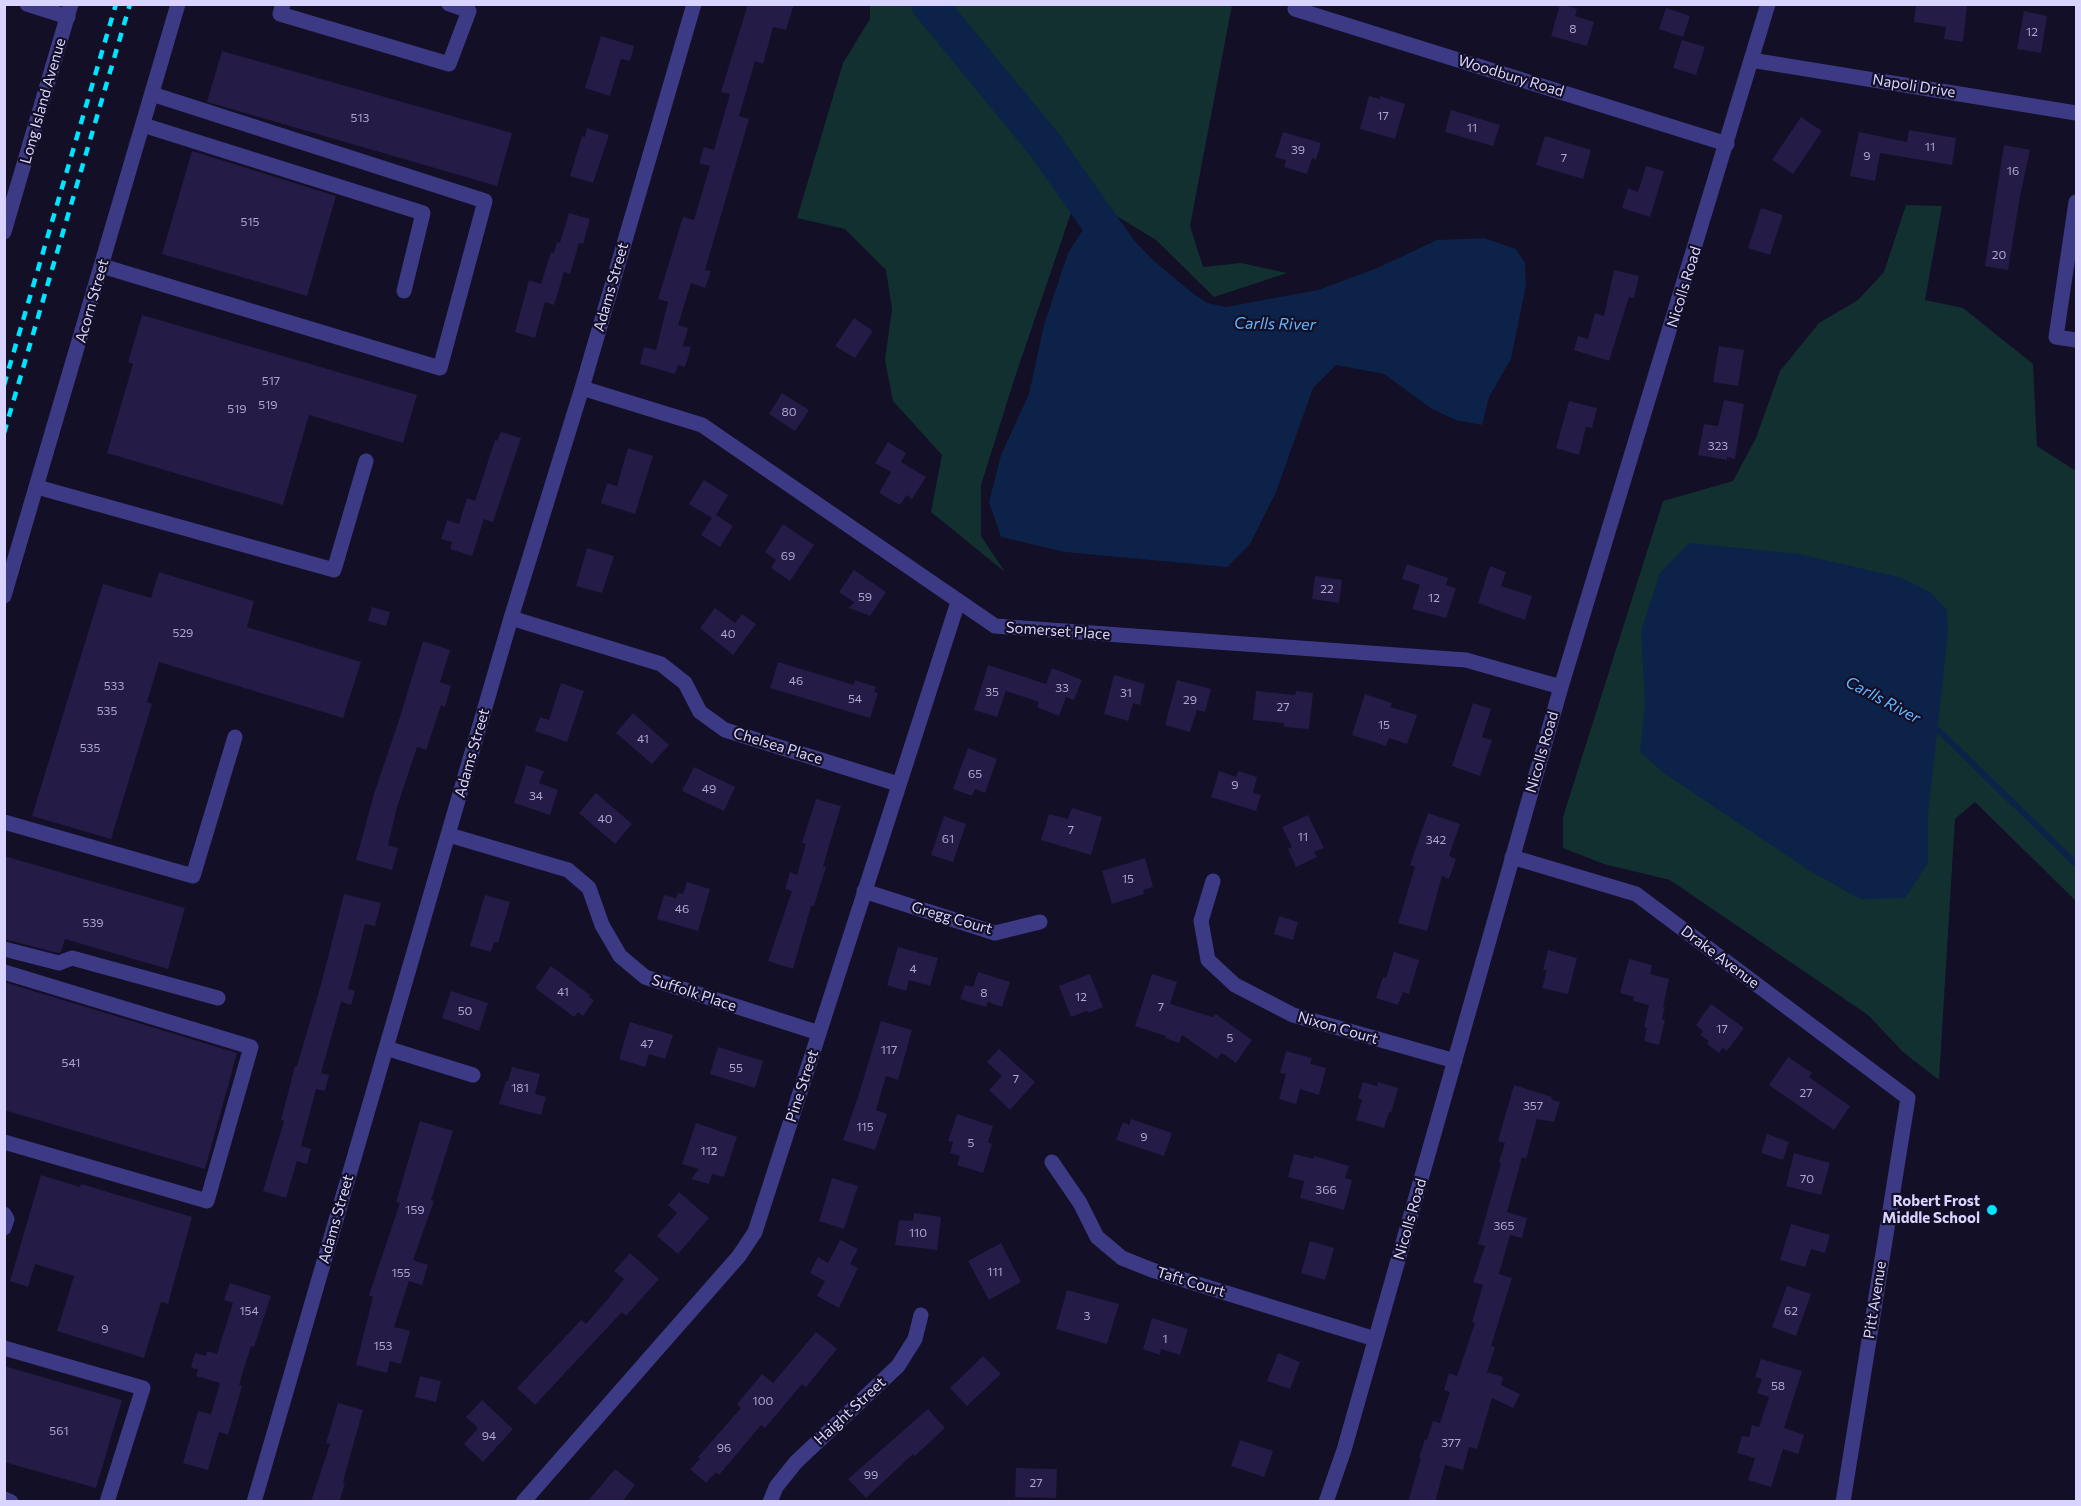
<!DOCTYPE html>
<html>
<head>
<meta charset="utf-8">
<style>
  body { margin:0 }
  #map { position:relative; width:2081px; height:1506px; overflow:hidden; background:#130f26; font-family:Commissioner,sans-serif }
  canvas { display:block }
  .frame { position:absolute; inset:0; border:6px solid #d9d4ff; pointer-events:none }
</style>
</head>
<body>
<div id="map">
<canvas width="2081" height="1506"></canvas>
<div class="frame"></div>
</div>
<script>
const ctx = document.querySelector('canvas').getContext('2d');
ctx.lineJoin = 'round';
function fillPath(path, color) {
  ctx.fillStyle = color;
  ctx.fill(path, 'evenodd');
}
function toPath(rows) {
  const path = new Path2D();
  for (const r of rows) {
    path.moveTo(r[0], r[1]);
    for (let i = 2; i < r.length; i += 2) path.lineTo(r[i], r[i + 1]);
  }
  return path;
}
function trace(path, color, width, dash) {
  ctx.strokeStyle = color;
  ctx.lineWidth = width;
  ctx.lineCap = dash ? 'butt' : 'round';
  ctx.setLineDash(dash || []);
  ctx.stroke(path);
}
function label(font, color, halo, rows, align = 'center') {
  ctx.font = font + ' Commissioner,sans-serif';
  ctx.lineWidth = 4.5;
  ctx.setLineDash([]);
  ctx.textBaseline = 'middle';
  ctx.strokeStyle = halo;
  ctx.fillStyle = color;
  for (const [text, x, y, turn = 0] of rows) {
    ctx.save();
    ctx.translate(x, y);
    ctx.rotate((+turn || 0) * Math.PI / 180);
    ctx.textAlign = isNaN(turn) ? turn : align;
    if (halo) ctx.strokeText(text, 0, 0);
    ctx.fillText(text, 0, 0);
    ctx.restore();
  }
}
fillPath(toPath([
  [870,5,1232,5,1190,226,1203,267,1241,263,1287,273,1214,297,1156,240,1097,204,1086,188,1073,207,1015,377,981,485,981,536,1005,572,931,512,942,455,893,401,885,360,892,309,886,270,845,229,797,218,843,63,870,19],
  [1906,205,1942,206,1925,300,1963,308,2033,364,2037,446,2076,471,2076,901,1975,802,1955,819,1939,1080,1903,1052,1868,1015,1670,880,1604,864,1563,848,1563,817,1663,501,1733,481,1756,438,1780,371,1819,323,1858,300,1884,272]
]), '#12302f');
fillPath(toPath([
  [1093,214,1116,222,1153,260,1191,292,1207,303,1226,307,1318,290,1375,269,1437,240,1484,238,1516,249,1525,263,1526,285,1511,359,1489,397,1482,425,1456,420,1432,409,1384,374,1336,365,1313,388,1276,492,1250,544,1227,567,1065,552,1001,537,989,502,1001,455,1029,394,1044,325,1068,253],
  [1689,543,1799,554,1902,578,1930,592,1947,610,1948,632,1928,815,1928,863,1905,898,1860,899,1810,871,1665,774,1640,752,1645,703,1641,631,1660,573]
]), '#0c2248');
trace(toPath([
  [1931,726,1937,729,2076,864]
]), '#0c2248', 6);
trace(toPath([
  [929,4,1044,144,1121,253]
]), '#0c2248', 36);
fillPath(toPath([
  [748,4,794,4,786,30,773,27,763,64,755,61,739,116,749,119,705,270,711,271,705,288,691,283,678,325,688,328,683,346,691,347,685,367,678,365,675,374,640,364,644,347,656,350,668,302,658,299,683,217,694,220,710,166,699,163,704,147,714,150,730,94,721,92],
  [1560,4,1577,9,1575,16,1594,22,1587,46,1551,36],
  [1916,4,1967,4,1963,42,1944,39,1946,27,1914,22],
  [1666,8,1690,16,1683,37,1659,29],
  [2024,11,2047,16,2041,53,2017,49],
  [601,36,634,46,630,61,621,59,610,96,585,88],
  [1682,40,1705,47,1696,75,1673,68],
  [222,51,512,133,497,186,207,102],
  [1369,96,1380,99,1380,96,1405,104,1395,139,1360,129],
  [1451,110,1500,125,1493,146,1445,132],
  [1801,117,1822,131,1793,174,1772,160],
  [587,128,609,135,593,183,570,176,582,136,585,137],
  [1909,130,1956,138,1952,165,1880,153,1875,181,1850,176,1859,132,1907,142],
  [1283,132,1321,143,1316,160,1312,158,1307,174,1284,167,1286,160,1275,157],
  [1545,136,1591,150,1583,179,1536,165],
  [2004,145,2030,150,2020,196,2008,270,1985,266],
  [192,151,336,196,307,296,162,254],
  [1646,166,1664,171,1650,217,1622,208,1628,188,1638,192],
  [1761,208,1783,215,1770,255,1748,248],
  [569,213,590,219,583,244,579,243,570,274,564,272,554,305,545,302,535,338,515,332,529,280,541,284,551,252,554,253,557,242,560,243],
  [1614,270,1639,276,1634,298,1629,297,1609,361,1574,350,1578,336,1588,339,1595,313,1604,316],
  [142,315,417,395,403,443,309,415,283,505,107,453,133,364,128,362],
  [854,318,873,331,855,358,835,346],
  [1719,346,1744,350,1738,386,1713,382],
  [782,393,809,410,795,431,769,414],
  [1724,400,1744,404,1735,459,1727,457,1727,460,1698,455,1704,424,1718,426],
  [1569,401,1597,408,1592,428,1586,427,1579,455,1556,448],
  [501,432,521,438,493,522,484,519,472,556,450,549,452,542,441,539,447,520,459,524,467,498,475,501,495,440,497,441],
  [888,442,906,453,901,462,926,477,912,499,907,495,900,505,879,493,891,472,875,463],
  [628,448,653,456,635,514,601,503,607,483,617,486],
  [704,480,728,495,716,515,733,526,720,547,701,535,712,518,689,504],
  [783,524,814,545,790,581,771,568,776,560,765,552],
  [587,548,614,556,602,593,576,586],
  [1407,564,1448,578,1446,585,1456,588,1446,618,1412,609,1420,585,1402,579],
  [1490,566,1506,572,1501,586,1532,596,1525,620,1478,603],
  [854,570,886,592,870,616,849,608,854,602,839,592],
  [159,572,254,601,247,627,361,662,343,718,159,662,147,702,152,704,111,839,32,816,103,584,151,598],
  [1315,576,1342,580,1339,603,1312,599],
  [372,607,390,612,386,626,368,621],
  [715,608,735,623,742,614,756,624,733,655,700,628],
  [423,641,450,650,440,682,451,686,445,707,441,705,426,750,417,747,397,807,388,845,398,848,392,870,356,860,374,794,401,714],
  [778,662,854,685,855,680,876,687,874,692,878,693,870,718,770,688],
  [988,665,1046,684,1052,668,1082,680,1074,700,1066,697,1059,716,1037,707,1039,702,1006,691,997,717,974,710],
  [1114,675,1145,684,1140,705,1133,703,1128,721,1104,714],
  [1177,680,1211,689,1205,712,1197,710,1190,732,1165,725],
  [561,683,584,691,567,742,535,731,540,717,549,720],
  [1256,691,1295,695,1296,691,1313,693,1309,729,1284,727,1284,723,1253,720],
  [1365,694,1392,703,1390,707,1417,715,1407,744,1389,738,1386,746,1352,735],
  [1473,703,1491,709,1482,737,1492,740,1480,776,1452,766],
  [633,713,669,745,652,764,616,733],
  [968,748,997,759,985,793,975,789,972,796,953,789],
  [526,765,544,771,539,783,558,790,550,815,514,803],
  [694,767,735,787,724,811,682,791],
  [1219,771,1236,777,1238,771,1257,777,1253,793,1261,795,1256,811,1211,797],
  [596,793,632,824,615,844,579,813],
  [816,799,841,806,823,866,826,867,814,906,811,906,793,969,768,961,792,891,785,889,790,872,797,875,806,844,802,843],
  [1072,808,1102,817,1091,855,1041,840,1049,814,1068,819],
  [1428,813,1460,824,1449,856,1456,859,1449,879,1442,876,1427,931,1398,923,1415,867,1410,865],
  [1308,815,1324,848,1314,852,1317,857,1296,867,1288,849,1292,847,1282,827],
  [944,816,966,824,953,862,931,855],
  [4,856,185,908,168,969,65,939,61,952,58,953,4,939],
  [1145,858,1153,887,1143,890,1144,894,1112,904,1102,871],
  [687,882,710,889,698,931,657,919,664,895,676,898,678,893,683,894],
  [344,894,381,903,375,926,365,924,348,989,355,991,351,1005,341,1002,321,1073,329,1075,325,1091,316,1089,301,1146,311,1149,307,1164,297,1161,286,1198,263,1191,284,1121,281,1120,295,1066,297,1066,322,981],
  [485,895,510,902,498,943,494,942,491,952,470,946],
  [1279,916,1298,922,1293,940,1274,934],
  [898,947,938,958,930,986,909,980,906,991,887,985],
  [1548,950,1577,958,1568,994,1542,988,1547,970,1543,970],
  [1394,952,1419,960,1409,994,1403,992,1398,1005,1376,998,1383,977,1386,978],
  [1629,959,1652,965,1650,974,1669,979,1663,1007,1665,1007,1662,1019,1665,1020,1659,1045,1644,1041,1647,1028,1644,1027,1649,1005,1633,1001,1634,997,1620,993],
  [551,966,590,995,589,997,594,1000,583,1016,578,1012,574,1017,535,988],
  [978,972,1010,982,1002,1007,988,1002,986,1007,960,999,965,985,973,987],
  [1090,974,1103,1007,1088,1013,1087,1011,1071,1017,1059,986],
  [1152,974,1177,982,1170,1004,1213,1017,1216,1014,1252,1040,1236,1063,1222,1053,1217,1059,1182,1035,1179,1043,1165,1038,1166,1036,1135,1026],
  [4,982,237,1053,205,1169,4,1110],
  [451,991,488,1003,479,1031,442,1018],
  [1711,1004,1744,1028,1727,1051,1723,1048,1719,1053,1707,1044,1709,1041,1700,1035,1703,1031,1696,1025],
  [881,1021,912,1030,898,1080,886,1076,876,1110,887,1114,875,1150,843,1140,858,1097],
  [630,1022,673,1035,665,1059,649,1054,645,1067,619,1059],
  [718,1047,763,1061,755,1088,710,1074],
  [999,1049,1035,1082,1010,1110,989,1090,1002,1076,987,1062],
  [1286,1051,1312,1058,1310,1064,1326,1068,1319,1095,1300,1089,1296,1104,1279,1099,1286,1074,1280,1073],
  [1788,1057,1812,1073,1809,1077,1850,1106,1834,1130,1769,1085],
  [512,1067,540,1074,535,1094,546,1097,541,1115,499,1104,506,1081,508,1081],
  [1363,1082,1377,1086,1378,1082,1398,1088,1391,1113,1389,1112,1384,1128,1356,1120,1362,1100,1358,1098],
  [1514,1085,1552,1097,1551,1099,1560,1102,1554,1122,1537,1119,1526,1159,1522,1157,1507,1212,1527,1218,1522,1238,1510,1235,1499,1274,1512,1278,1491,1346,1495,1347,1487,1372,1503,1377,1501,1385,1520,1394,1513,1408,1492,1398,1477,1449,1469,1447,1463,1470,1445,1465,1435,1502,1408,1502,1421,1458,1419,1458,1425,1439,1427,1440,1433,1421,1440,1423,1450,1392,1444,1390,1449,1373,1457,1376,1475,1323,1472,1322,1483,1285,1473,1282,1485,1246,1478,1244,1501,1163,1499,1162,1505,1143,1498,1141],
  [957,1114,993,1126,988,1142,992,1144,983,1173,957,1165,960,1156,950,1153,953,1142,948,1141],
  [1131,1119,1172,1133,1164,1156,1116,1140,1123,1122,1129,1125],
  [420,1121,453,1131,431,1200,434,1201,413,1260,428,1265,422,1285,409,1281,394,1327,410,1331,401,1364,390,1361,387,1373,356,1365,373,1297,369,1295,400,1203,396,1202],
  [696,1123,737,1137,724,1177,712,1174,709,1184,691,1179,699,1169,682,1164],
  [1767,1134,1789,1142,1783,1160,1761,1153],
  [1794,1153,1830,1163,1821,1195,1786,1186],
  [1294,1154,1314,1159,1314,1156,1349,1166,1345,1178,1352,1180,1344,1210,1300,1198,1304,1181,1288,1177],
  [41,1175,80,1187,81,1184,192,1217,168,1304,161,1302,144,1358,57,1331,74,1276,35,1264,28,1287,10,1281],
  [832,1178,858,1186,844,1229,819,1221],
  [679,1192,709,1218,678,1254,657,1236,677,1213,668,1205],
  [914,1213,941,1217,937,1250,895,1245,899,1220,913,1221],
  [1791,1224,1830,1235,1825,1253,1811,1249,1805,1267,1780,1260],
  [840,1240,858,1249,850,1264,858,1268,839,1308,817,1296,825,1281,810,1273,818,1257,828,1263],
  [1310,1241,1334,1248,1325,1280,1301,1273],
  [1001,1243,1021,1282,989,1300,968,1261],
  [630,1253,659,1279,626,1316,622,1312,535,1405,517,1388,581,1320,586,1324,608,1299,624,1279,614,1271],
  [230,1283,271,1296,254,1347,251,1346,239,1385,242,1386,228,1435,219,1432,208,1470,183,1463,198,1411,211,1414,220,1383,196,1376,198,1370,191,1367,195,1353,206,1356,207,1351,217,1354,233,1303,224,1300],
  [1787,1286,1811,1294,1796,1336,1772,1327],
  [1067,1290,1119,1304,1107,1344,1056,1329],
  [1152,1318,1188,1329,1180,1355,1161,1349,1160,1355,1143,1349],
  [816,1332,837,1349,806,1387,802,1384,765,1428,761,1425,719,1475,716,1472,706,1483,690,1469,700,1459,698,1457,741,1408,737,1404,762,1374,773,1383],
  [1278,1353,1300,1362,1290,1389,1267,1381],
  [983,1356,1001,1374,967,1406,950,1388],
  [1761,1359,1802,1371,1784,1428,1804,1435,1798,1454,1783,1449,1771,1487,1748,1480,1755,1458,1737,1453,1742,1436,1749,1437,1752,1425,1759,1427,1769,1397,1757,1393,1762,1379,1755,1377],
  [4,1366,122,1400,96,1488,4,1462],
  [420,1376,441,1381,436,1402,415,1397],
  [482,1400,513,1429,483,1462,464,1444,478,1428,466,1417],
  [338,1403,363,1410,345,1474,343,1483,345,1484,339,1502,311,1502,330,1444,326,1443],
  [928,1409,945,1428,915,1456,913,1454,866,1498,848,1479],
  [1240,1440,1273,1451,1264,1477,1231,1466],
  [1016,1468,1057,1469,1056,1498,1015,1497],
  [615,1469,635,1485,622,1502,587,1502]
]), '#241b47');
trace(toPath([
  [27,4,68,17],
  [283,4,280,14,449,64,469,11,449,4],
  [1295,9,1727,144],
  [1751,60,2076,113],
  [143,125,423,213,404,291],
  [2076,202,2056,337,2076,340],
  [4,232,71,4],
  [102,266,440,368,485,201,152,94],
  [582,388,702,425,995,626,1466,660,1561,687],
  [37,487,334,570,366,461],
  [4,596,178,4],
  [511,618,661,664,685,683,700,712,725,730,898,784],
  [4,822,193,876,235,737],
  [449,835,568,870,589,888,602,925,620,956,645,977,819,1033],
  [1512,857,1636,894,1908,1098,1843,1502],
  [1213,881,1201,921,1208,960,1235,985,1293,1015,1455,1061],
  [864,891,995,933,1040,922],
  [4,949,59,963,72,958,218,998],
  [4,972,251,1047,207,1201,4,1142],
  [386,1048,473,1075],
  [1052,1162,1080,1203,1097,1237,1122,1258,1152,1270,1375,1339],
  [4,1214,7,1219,4,1228],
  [4,1348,143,1388,107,1502],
  [4,1499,11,1502],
  [254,1502,511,618,582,388,694,4],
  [523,1502,739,1256,755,1232,958,602],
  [770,1502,776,1487,796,1462,898,1366,915,1339,921,1315],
  [1326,1502,1344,1450,1561,687,1768,4]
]), '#3d3a85', 15);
trace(toPath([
  [4,385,116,4],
  [4,433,130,4]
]), '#00e5ff', 4.5, [9, 8]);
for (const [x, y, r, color] of [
  [1992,1210,6,"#00e5ff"]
]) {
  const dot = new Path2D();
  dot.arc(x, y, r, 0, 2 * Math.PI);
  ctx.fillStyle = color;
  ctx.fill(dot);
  trace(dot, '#130f26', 2);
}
label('12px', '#aca6d1', null, [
  ["8",1573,29],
  ["12",2032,32],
  ["17",1383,116],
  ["513",360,118],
  ["11",1472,128],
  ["11",1930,147],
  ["39",1298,150],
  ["9",1867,156],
  ["7",1564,158],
  ["16",2013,171],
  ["515",250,222],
  ["20",1999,255],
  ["517",271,381],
  ["519",268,405],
  ["519",237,409],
  ["80",789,412],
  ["323",1718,446],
  ["69",788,556],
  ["22",1327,589],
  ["59",865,597],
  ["12",1434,598],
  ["529",183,633],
  ["40",728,634],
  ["46",796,681],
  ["533",114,686],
  ["33",1062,688],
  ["35",992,692],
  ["31",1126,693],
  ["54",855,699],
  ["29",1190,700],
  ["27",1283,707],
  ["535",107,711],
  ["15",1384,725],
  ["41",643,739],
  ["535",90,748],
  ["65",975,774],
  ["9",1235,785],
  ["49",709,789],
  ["34",536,796],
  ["40",605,819],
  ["7",1071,830],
  ["11",1303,837],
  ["61",948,839],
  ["342",1436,840],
  ["15",1128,879],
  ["46",682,909],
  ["539",93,923],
  ["4",913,969],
  ["41",563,992],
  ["8",984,993],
  ["12",1081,997],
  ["7",1161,1007],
  ["50",465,1011],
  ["17",1722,1029],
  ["5",1230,1038],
  ["47",647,1044],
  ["117",889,1050],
  ["541",71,1063],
  ["55",736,1068],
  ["7",1016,1079],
  ["181",520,1088],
  ["27",1806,1093],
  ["357",1533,1106],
  ["115",865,1127],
  ["9",1144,1137],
  ["5",971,1143],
  ["112",709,1151],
  ["70",1807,1179],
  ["366",1326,1190],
  ["159",415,1210],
  ["365",1504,1226],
  ["110",918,1233],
  ["111",995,1272],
  ["155",401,1273],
  ["154",249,1311],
  ["62",1791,1311],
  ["3",1087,1316],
  ["9",105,1329],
  ["1",1165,1339],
  ["153",383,1346],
  ["58",1778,1386],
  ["100",763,1401],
  ["561",59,1431],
  ["94",489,1436],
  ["377",1451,1443],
  ["96",724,1448],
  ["99",871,1475],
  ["27",1036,1483]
]);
label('15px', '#d9d4ff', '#130f26', [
  ["Woodbury Road",1511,76,17],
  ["Napoli Drive",1914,86,9],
  ["Long Island Avenue",43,101,-74],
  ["Adams Street",611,287,-74],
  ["Nicolls Road",1684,287,-73],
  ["Acorn Street",92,301,-74],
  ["Somerset Place",1058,631,4],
  ["Chelsea Place",778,746,17],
  ["Nicolls Road",1542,752,-74],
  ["Adams Street",472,753,-74],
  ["Gregg Court",952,918,16],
  ["Drake Avenue",1720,957,37],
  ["Suffolk Place",694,993,18],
  ["Nixon Court",1338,1028,16],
  ["Pine Street",802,1086,-72],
  ["Adams Street",336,1219,-74],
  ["Nicolls Road",1410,1219,-74],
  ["Taft Court",1191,1282,17],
  ["Pitt Avenue",1875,1300,-81],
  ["Haight Street",850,1411,-43]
]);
label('bold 15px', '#d9d4ff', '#130f26', [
  ["Robert Frost",1980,1201],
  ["Middle School",1980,1218]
], 'right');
label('italic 16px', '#62b6ff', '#130f26', [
  ["Carlls River",1275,324,1],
  ["Carlls River",1883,700,28]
]);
</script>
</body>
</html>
